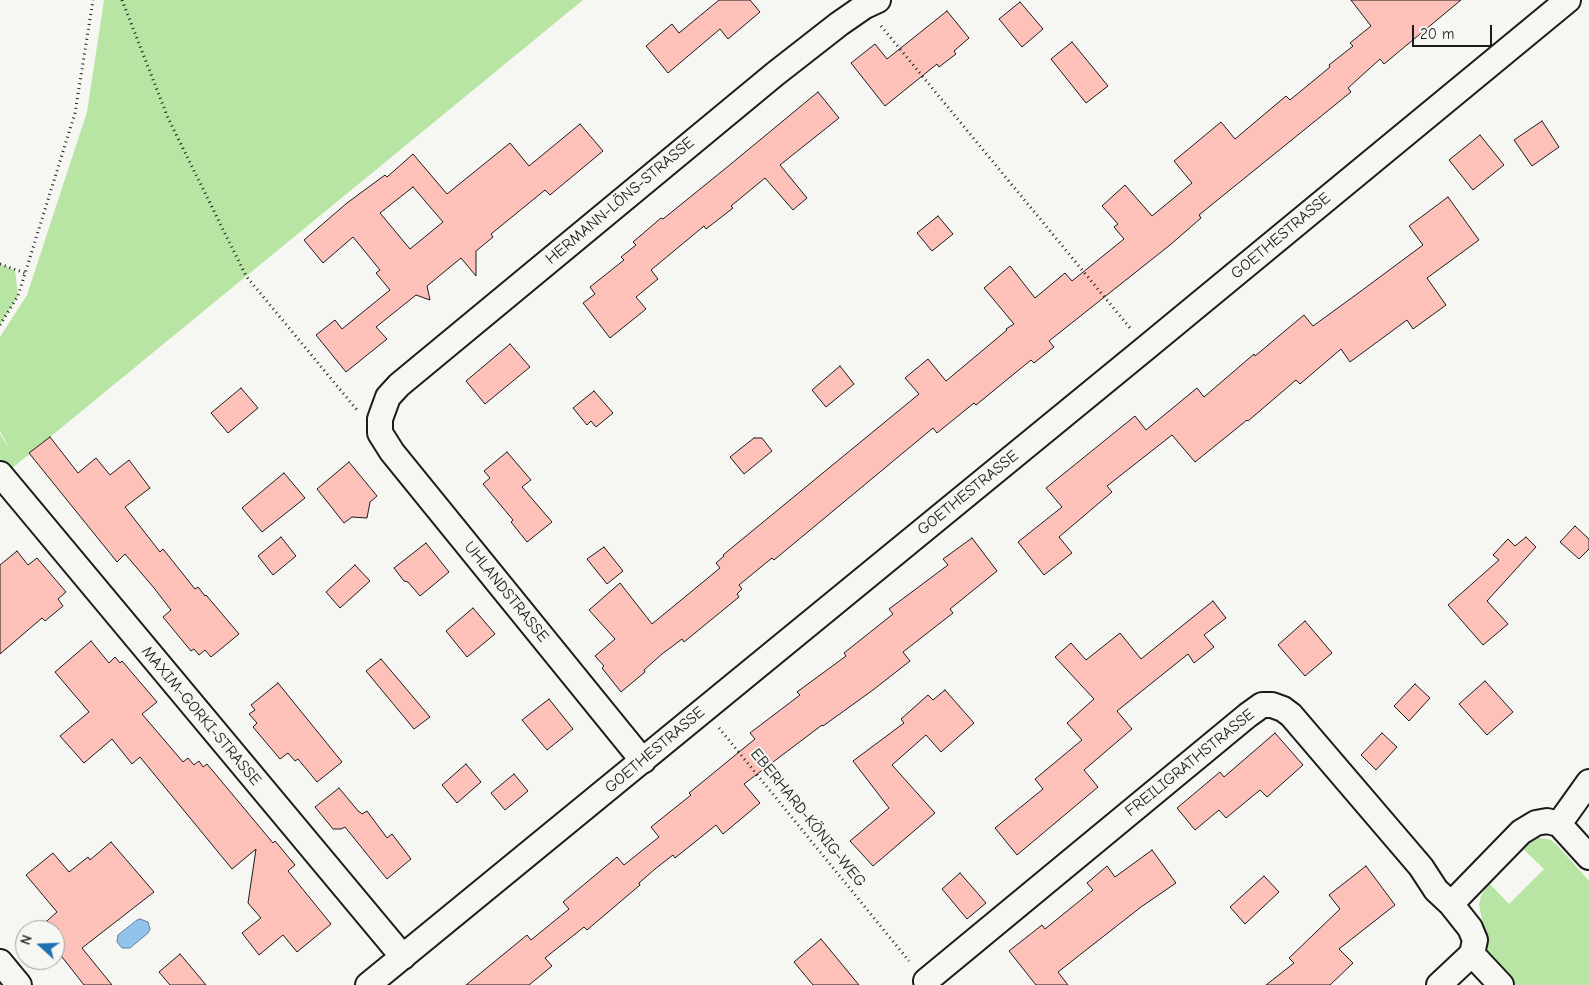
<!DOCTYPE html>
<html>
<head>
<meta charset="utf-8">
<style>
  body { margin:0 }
  #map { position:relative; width:1589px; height:985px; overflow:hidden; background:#f6f6f2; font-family:"Comic Neue",sans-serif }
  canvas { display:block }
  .north { position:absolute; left:15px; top:920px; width:50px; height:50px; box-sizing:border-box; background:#f6f6f2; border:1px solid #9f9f9c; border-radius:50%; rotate:290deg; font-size:14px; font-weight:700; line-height:20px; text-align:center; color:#1c1c1c }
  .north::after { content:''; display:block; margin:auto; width:18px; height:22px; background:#1f6fb2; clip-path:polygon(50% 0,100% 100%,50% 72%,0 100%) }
  .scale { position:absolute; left:1412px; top:25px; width:80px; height:22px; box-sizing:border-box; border:2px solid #1c1c1c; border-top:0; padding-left:6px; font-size:15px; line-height:18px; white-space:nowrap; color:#1c1c1c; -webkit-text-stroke:4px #f6f6f2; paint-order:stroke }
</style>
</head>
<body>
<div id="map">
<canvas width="1589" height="985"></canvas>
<div class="north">N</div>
<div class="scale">20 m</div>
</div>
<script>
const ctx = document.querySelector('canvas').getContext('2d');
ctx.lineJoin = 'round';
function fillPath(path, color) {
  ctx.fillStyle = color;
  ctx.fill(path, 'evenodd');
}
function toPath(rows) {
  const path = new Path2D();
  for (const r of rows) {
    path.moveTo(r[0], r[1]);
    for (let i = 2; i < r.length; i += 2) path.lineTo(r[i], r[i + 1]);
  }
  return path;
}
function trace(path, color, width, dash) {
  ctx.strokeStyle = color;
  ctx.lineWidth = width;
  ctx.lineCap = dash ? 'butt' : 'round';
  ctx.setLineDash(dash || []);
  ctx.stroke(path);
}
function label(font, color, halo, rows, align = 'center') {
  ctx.font = font + ' "Comic Neue",sans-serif';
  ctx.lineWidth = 4;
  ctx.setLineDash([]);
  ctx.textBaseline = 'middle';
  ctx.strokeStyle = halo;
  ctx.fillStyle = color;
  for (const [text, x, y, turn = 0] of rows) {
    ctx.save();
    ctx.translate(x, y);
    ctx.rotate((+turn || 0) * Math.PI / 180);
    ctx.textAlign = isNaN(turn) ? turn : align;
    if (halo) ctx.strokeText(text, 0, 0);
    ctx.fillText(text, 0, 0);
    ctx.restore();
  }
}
fillPath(toPath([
  [104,0,583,0,0,478,0,434,10,450,0,431,0,337,27,295,87,112],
  [0,264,15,270,18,296,0,325],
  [1540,838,1551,840,1558,846,1589,881,1589,985,1515,985,1488,956,1484,945,1483,924,1479,905,1481,896,1489,883,1509,904,1544,869,1523,849,1531,841]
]), '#b8e5a3');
const water = toPath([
  [140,919,148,922,150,929,148,933,130,948,122,948,117,942,118,935,137,920,140,919]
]);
fillPath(water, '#91c3ed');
trace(water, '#628099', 1);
const building = toPath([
  [719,0,750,0,760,12,728,39,720,29,668,73,646,46,672,24,679,33,719,0],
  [1351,0,1461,0,1384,64,1380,59,1348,88,1351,92,1199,215,1201,218,1170,245,1049,341,1054,347,1034,363,1031,360,976,405,974,403,937,433,933,428,774,560,772,558,739,585,742,589,737,594,739,597,684,642,682,639,662,654,644,670,645,672,621,692,602,668,604,666,595,656,615,639,589,610,620,583,652,624,720,568,716,563,724,556,723,555,919,394,905,378,928,359,946,381,1007,330,1006,329,1014,324,984,288,1010,266,1035,298,1065,273,1072,281,1124,239,1114,227,1118,224,1102,206,1125,185,1152,216,1192,183,1174,161,1221,122,1235,139,1286,96,1290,100,1330,67,1329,65,1353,46,1350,43,1371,26,1351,0],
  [1020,2,1043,29,1022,47,999,19,1020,2],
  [947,11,969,38,954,51,956,54,939,67,937,64,885,106,851,63,875,44,887,59,947,11],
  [1072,42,1108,86,1086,103,1051,59,1072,42],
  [818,92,839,118,780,165,807,198,793,210,765,178,731,206,733,208,706,229,704,226,651,270,658,279,636,297,646,309,610,338,583,303,595,294,590,287,624,260,621,257,636,245,633,242,661,218,663,219,726,168,818,92],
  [1542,121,1559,147,1532,166,1514,140,1542,121],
  [580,124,603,151,550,195,545,190,491,234,493,237,476,251,476,276,461,258,427,286,430,300,416,295,376,327,387,339,346,372,316,335,335,320,342,329,390,290,376,273,380,270,353,237,323,263,304,240,347,203,385,175,387,177,413,154,447,194,510,143,529,166,580,124],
  [413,187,443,222,410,249,380,213,413,187],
  [1480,135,1504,165,1473,190,1449,160,1480,135],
  [1448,197,1479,240,1427,278,1446,305,1413,329,1407,320,1350,362,1341,349,1300,384,1296,380,1248,421,1247,420,1195,462,1172,435,1107,486,1112,492,1059,537,1072,553,1044,575,1018,542,1062,507,1046,488,1135,416,1146,430,1197,388,1204,397,1254,354,1255,356,1304,315,1313,326,1357,294,1423,245,1409,226,1448,197],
  [938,216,953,234,932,251,917,233,938,216],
  [510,344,530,367,485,404,466,381,510,344],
  [840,366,854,384,826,407,812,390,840,366],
  [241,388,258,408,228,433,211,413,241,388],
  [594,391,613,413,596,427,591,421,587,425,573,408,594,391],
  [50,437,78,473,96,458,110,475,129,460,150,488,125,507,160,552,163,549,195,589,198,587,205,596,206,595,239,634,211,657,205,650,199,655,194,649,191,651,163,617,171,610,154,588,125,554,117,562,29,453,50,437],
  [754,438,762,438,772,451,744,474,730,457,754,438],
  [507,452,531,480,522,487,552,522,527,542,511,522,513,520,483,484,490,478,484,471,507,452],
  [349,462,377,496,370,502,367,518,352,517,344,523,317,489,349,462],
  [284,473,305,498,262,532,242,508,284,473],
  [1575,526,1589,539,1589,549,1579,559,1560,542,1575,526],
  [281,537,296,556,273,575,258,556,281,537],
  [1526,537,1536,547,1487,601,1508,624,1483,645,1448,605,1499,560,1493,555,1508,539,1515,546,1526,537],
  [972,538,997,571,950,609,953,613,903,652,910,661,873,690,823,726,822,725,744,784,760,803,723,834,716,825,675,858,673,855,655,869,639,883,640,885,587,930,584,927,545,958,552,966,529,985,466,985,527,935,531,940,569,909,563,902,617,857,624,865,659,837,651,827,691,795,689,793,755,739,750,733,800,695,797,692,846,656,844,653,893,614,889,609,948,565,943,559,972,538],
  [426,543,449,572,420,596,408,582,404,581,394,568,426,543],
  [604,547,623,571,607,584,587,559,604,547],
  [17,551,28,565,37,558,66,592,58,599,63,606,45,621,42,618,0,654,0,565,17,551],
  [355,565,370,581,340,608,326,592,355,565],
  [1213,601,1226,618,1204,635,1214,647,1194,663,1188,654,1117,711,1132,729,1084,770,1098,787,1017,855,995,828,1043,789,1035,779,1082,740,1067,723,1094,699,1055,657,1071,643,1086,660,1120,633,1141,659,1213,601],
  [473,608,495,634,467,657,446,631,473,608],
  [1305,621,1332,653,1305,676,1278,645,1305,621],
  [91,641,109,663,115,657,120,663,122,661,157,702,142,714,183,762,188,758,194,765,199,761,203,767,207,764,273,843,275,841,295,865,288,871,331,924,297,952,283,935,259,955,242,933,261,918,248,903,256,849,232,869,140,757,132,764,112,739,84,763,60,736,89,712,55,672,91,641],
  [381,659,430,717,414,729,366,671,381,659],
  [1485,681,1513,712,1487,735,1459,704,1485,681],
  [278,683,342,762,317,782,298,759,295,761,288,753,280,759,253,727,257,723,249,714,255,710,251,705,278,683],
  [1415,684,1430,698,1409,721,1394,706,1415,684],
  [945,690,974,723,941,752,926,735,892,765,935,813,873,866,850,841,889,808,853,761,904,723,901,719,928,695,933,700,945,690],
  [549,699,573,729,547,750,522,720,549,699],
  [1275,733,1303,765,1267,797,1260,790,1226,818,1219,810,1195,830,1177,808,1220,772,1224,777,1275,733],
  [1382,733,1397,747,1376,770,1361,755,1382,733],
  [466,764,481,782,457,803,442,785,466,764],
  [514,774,528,791,505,810,491,793,514,774],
  [339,788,359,812,360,812,362,814,367,811,387,838,392,834,411,859,387,879,345,827,341,829,333,829,315,807,339,788],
  [111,842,154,892,82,948,112,985,84,985,55,948,55,930,41,930,39,928,57,912,26,875,53,853,69,872,88,857,90,860,111,842],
  [1152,850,1176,883,1141,907,1058,972,1068,985,1036,985,1009,951,1042,925,1045,929,1093,890,1087,883,1107,866,1115,877,1152,850],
  [1366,866,1395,905,1339,949,1353,963,1330,985,1266,985,1294,963,1289,958,1340,909,1329,895,1366,866],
  [960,873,986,903,967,919,942,889,960,873],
  [1264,876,1279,892,1245,924,1230,907,1264,876],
  [821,939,859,985,813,985,794,962,821,939],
  [180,954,206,985,170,985,159,972,180,954]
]);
fillPath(building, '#fdc1ba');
trace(building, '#1c1c1c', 1);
const minor = toPath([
  [0,474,403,957],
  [643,761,392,452,380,433,380,419,388,397,399,385,775,74,839,24,865,6,878,0],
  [1559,824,1589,782],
  [1559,824,1589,857],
  [1451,904,1521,832,1536,823,1547,821,1559,824],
  [1472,954,1501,985],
  [0,962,19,985],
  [926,981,1248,715,1262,705,1272,705,1283,709,1291,715,1421,867,1436,890,1451,904,1470,928,1475,940,1472,954,1439,985],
  [368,985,1147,347,1568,0]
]);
trace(minor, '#1c1c1c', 28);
trace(toPath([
  [122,0,168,118,246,276,357,410],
  [881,26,1130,328],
  [0,264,25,273],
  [0,325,18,296,75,113,93,0],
  [719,728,909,961]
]), '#1c1c1c', 3, [1, 4]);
trace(minor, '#f6f6f2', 24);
label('16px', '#1c1c1c', '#f6f6f2', [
  ["HERMANN-LÖNS-STRASSE",620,201,-40],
  ["GOETHESTRASSE",1281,236,-40],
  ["GOETHESTRASSE",968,493,-39],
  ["UHLANDSTRASSE",506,592,51],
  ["MAXIM-GORKI-STRASSE",201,716,50],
  ["GOETHESTRASSE",655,750,-40],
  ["FREILIGRATHSTRASSE",1190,763,-39],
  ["EBERHARD-KÖNIG-WEG",808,818,51]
]);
</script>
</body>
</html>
